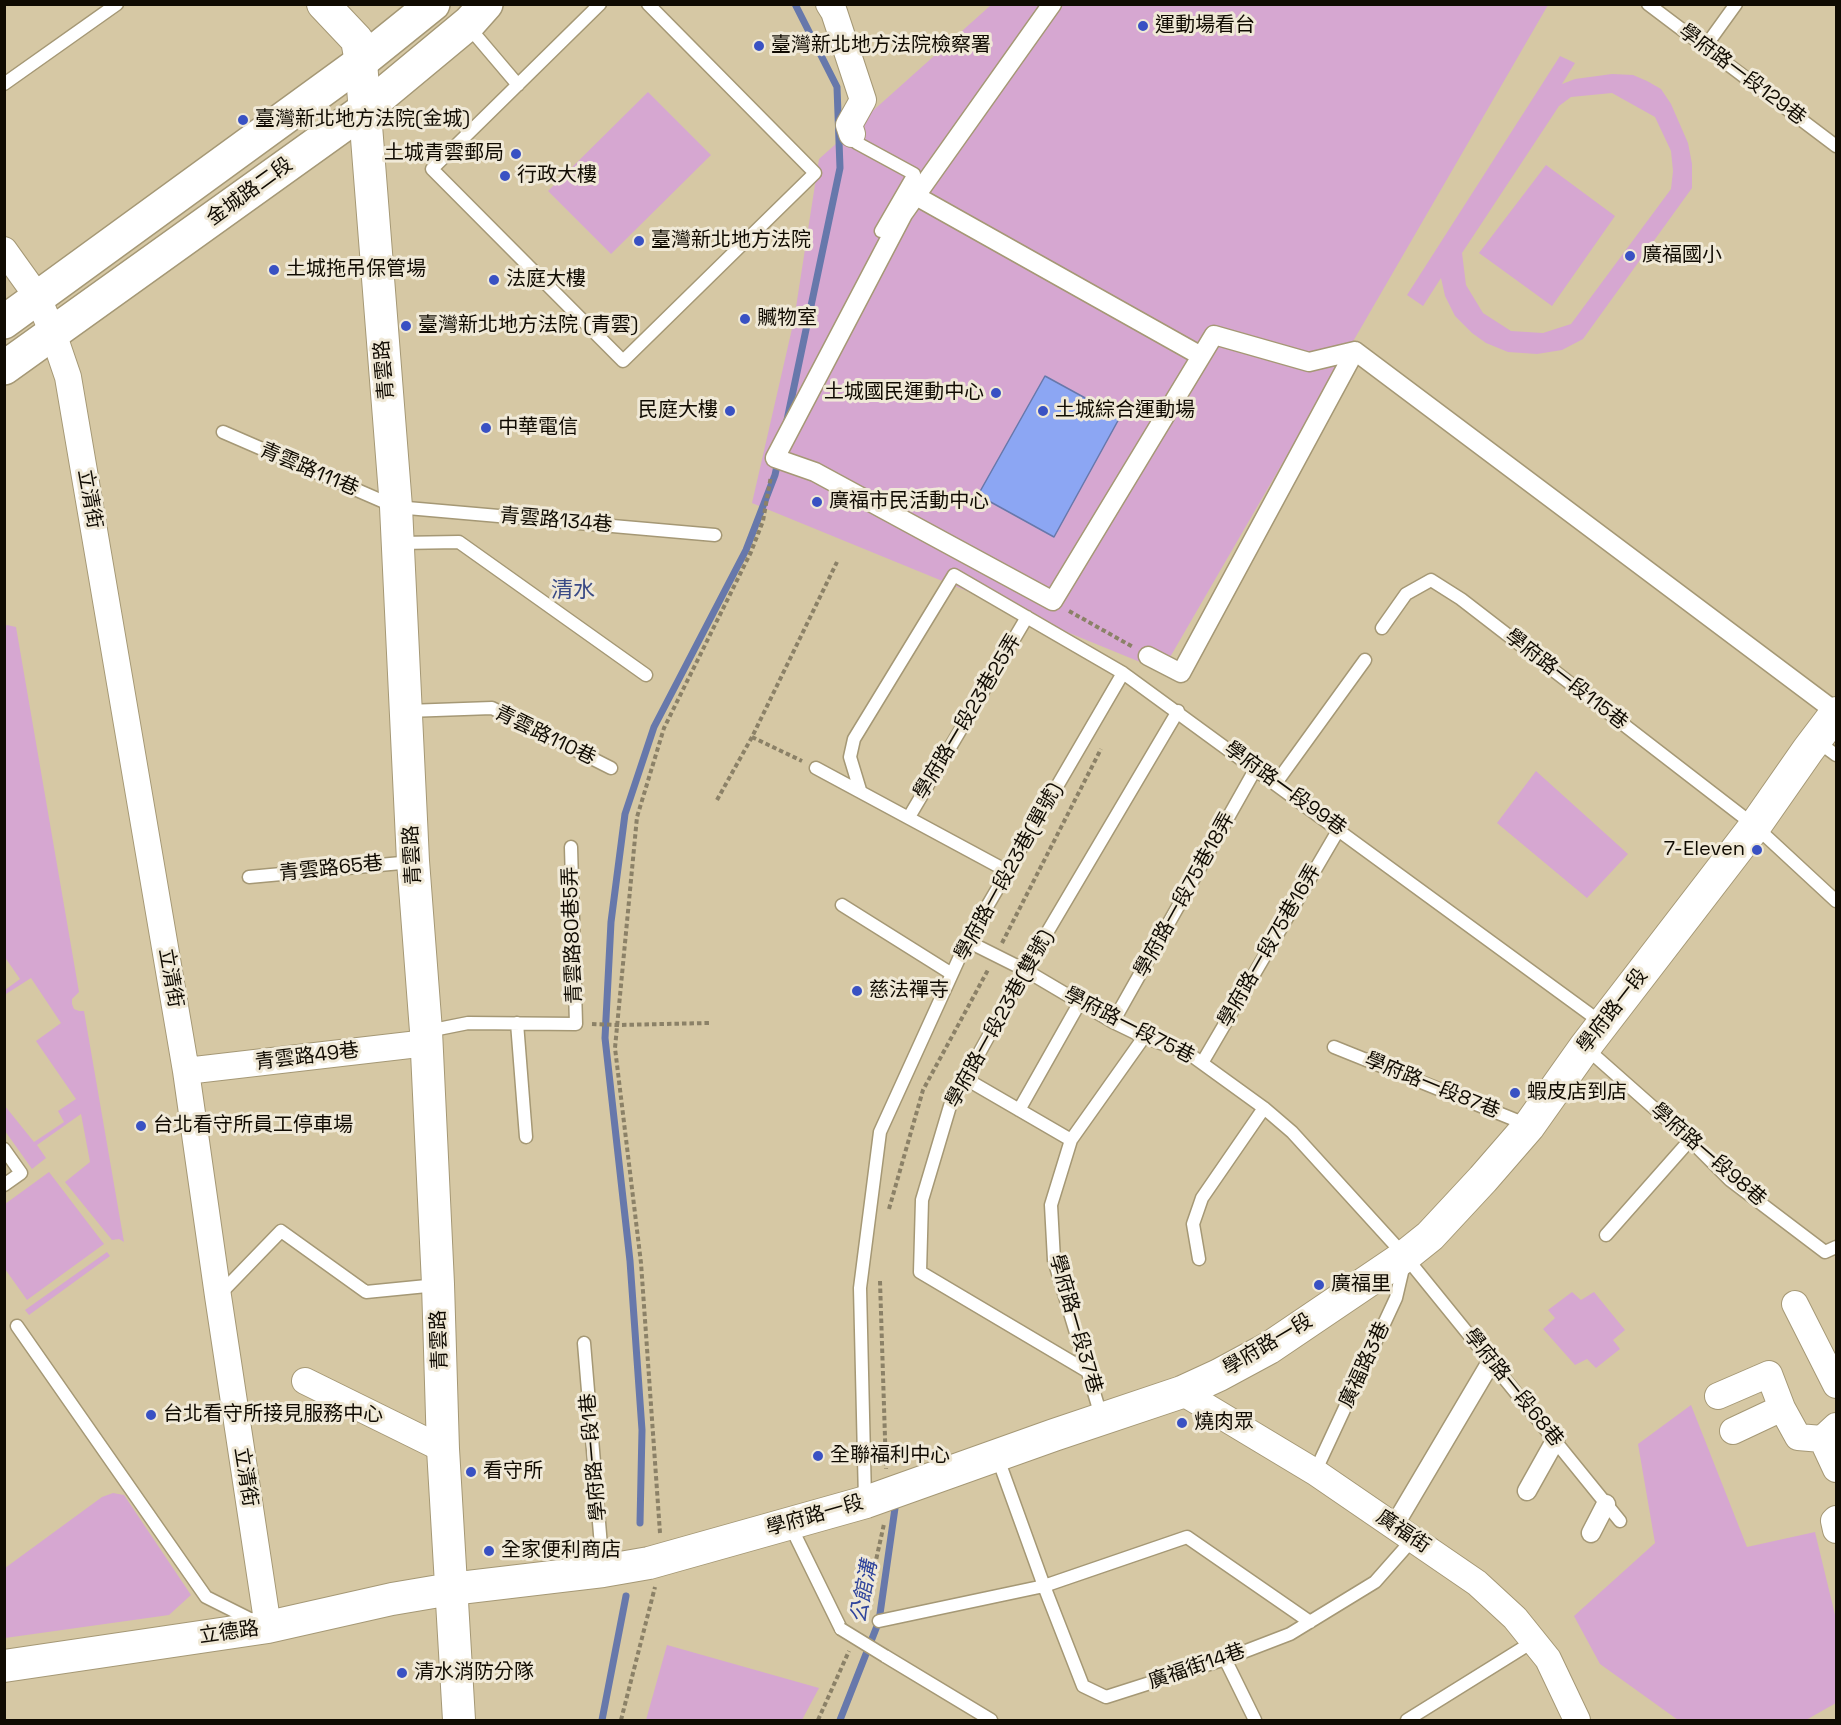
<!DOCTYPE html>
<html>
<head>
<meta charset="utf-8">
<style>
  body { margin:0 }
  #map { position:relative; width:1841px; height:1725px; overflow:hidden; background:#d6c8a4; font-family:"Space Grotesk",sans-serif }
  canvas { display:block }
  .frame { position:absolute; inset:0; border:6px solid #100b02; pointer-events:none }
</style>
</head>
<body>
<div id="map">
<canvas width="1841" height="1725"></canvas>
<div class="frame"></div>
</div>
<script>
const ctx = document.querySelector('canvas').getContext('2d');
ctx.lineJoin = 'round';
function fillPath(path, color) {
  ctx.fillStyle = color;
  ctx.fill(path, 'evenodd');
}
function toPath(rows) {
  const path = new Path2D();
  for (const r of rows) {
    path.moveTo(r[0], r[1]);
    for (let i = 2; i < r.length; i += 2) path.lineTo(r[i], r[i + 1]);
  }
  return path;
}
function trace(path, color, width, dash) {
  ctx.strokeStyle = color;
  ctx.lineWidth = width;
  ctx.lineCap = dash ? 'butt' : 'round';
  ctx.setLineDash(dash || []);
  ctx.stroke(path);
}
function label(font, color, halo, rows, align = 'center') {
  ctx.font = font + ' "Space Grotesk","Noto Sans TC",sans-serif';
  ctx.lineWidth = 6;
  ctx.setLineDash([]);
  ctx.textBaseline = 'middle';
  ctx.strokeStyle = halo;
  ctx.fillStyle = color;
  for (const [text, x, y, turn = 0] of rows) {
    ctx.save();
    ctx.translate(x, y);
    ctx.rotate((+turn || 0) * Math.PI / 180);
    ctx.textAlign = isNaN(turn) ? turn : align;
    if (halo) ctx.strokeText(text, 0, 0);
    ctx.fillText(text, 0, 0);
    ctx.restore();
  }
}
fillPath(toPath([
  [991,5,1548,5,1162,671,752,503,794,320,819,159],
  [1560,56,1575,63,1562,84,1575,79,1612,74,1633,75,1647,81,1661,89,1671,104,1688,143,1692,164,1692,188,1583,339,1562,350,1537,354,1508,352,1486,343,1472,333,1455,316,1445,296,1441,278,1423,306,1407,295],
  [1612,93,1655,117,1671,151,1673,171,1671,189,1571,324,1543,333,1511,331,1483,313,1466,285,1462,253,1559,106,1571,97],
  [648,92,711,155,611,254,548,191],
  [1546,165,1615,216,1552,306,1479,253],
  [7,625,16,627,79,992,72,999,72,1004,74,1009,79,1011,84,1011,124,1242,119,1239,112,1240,65,1182,90,1162,81,1114,37,1145,46,1158,32,1169,5,1131,5,1106,34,1142,64,1122,58,1111,76,1099,36,1041,61,1023,31,978,6,994,5,992,5,990,20,979,4,956,4,627],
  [1536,771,1628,854,1587,898,1497,823],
  [49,1172,104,1244,27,1300,5,1269,5,1204],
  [107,1252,110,1256,29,1315,25,1310],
  [1572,1292,1581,1300,1594,1292,1625,1330,1613,1340,1620,1349,1596,1368,1587,1359,1575,1365,1543,1329,1555,1318,1548,1310],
  [1691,1405,1747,1547,1815,1532,1836,1619,1836,1703,1806,1720,1678,1720,1600,1664,1574,1616,1655,1543,1638,1444],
  [113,1493,124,1495,191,1595,169,1615,5,1638,5,1568,102,1497],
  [667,1645,819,1688,802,1720,646,1720]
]), '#d6a7d1');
const water = toPath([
  [1045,376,1120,417,1054,537,978,495,1045,376]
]);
fillPath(water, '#8ca6f3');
trace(water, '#6778ab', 1.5);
trace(toPath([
  [787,420,840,168,837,87,795,4],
  [640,1523,642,1430,630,1261,605,1038,611,922,625,814,654,727,746,550,775,475,778,461],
  [602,1720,626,1596],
  [840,1720,879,1621,896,1501]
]), '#6778ab', 7);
const service = toPath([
  [600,4,432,169,623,361,815,173,648,4],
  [1648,4,1836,146],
  [467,25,518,85],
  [1705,47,1736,4],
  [4,84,117,4],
  [852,134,857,143,914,174,881,231],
  [223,432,396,507,715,535],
  [399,543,459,542,646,675],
  [1382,628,1406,594,1431,580,1461,599,1755,826,1836,901],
  [407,711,492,708,611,768],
  [1821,744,1836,755],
  [816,768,1007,871],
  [1276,783,1365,660],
  [860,790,850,757,854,739,954,575,1123,673,1602,1023],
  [909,817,1027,617],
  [249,877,412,862],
  [842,905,952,974],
  [967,941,1025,970,1113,1022,1144,1037,1188,1053,1264,1108,1292,1132,1405,1256,1620,1521],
  [1113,1022,1256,768],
  [517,1023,526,1137],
  [428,1031,468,1023,576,1024,571,847],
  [1334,1047,1528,1125],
  [1586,1048,1690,1140,1730,1180,1825,1252,1836,1247],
  [1202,1063,1339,829],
  [966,1079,1071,1140],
  [1019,1110,1080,1002],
  [4,1149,21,1173,4,1185],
  [1606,1235,1690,1140],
  [1199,1259,1193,1224,1202,1198,1264,1108],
  [219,1295,281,1231,366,1292,437,1285],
  [17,1326,206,1597,256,1622],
  [584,1343,603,1570],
  [1087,1371,920,1272,922,1200,950,1106,1025,970,1178,711],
  [1102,1419,1054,1260,1051,1205,1071,1140,1144,1037],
  [997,1456,1044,1586,1083,1686,1106,1697,1225,1659,1290,1634,1375,1582,1413,1539],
  [1315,1472,1396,1298,1404,1264],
  [865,1500,860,1288,880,1132,967,941,1123,673],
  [790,1525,841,1629],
  [879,1621,1044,1586,1187,1537,1310,1622],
  [885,1656,991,1720],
  [1225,1659,1255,1720],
  [1407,1720,1534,1641]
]);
const pedestrian = toPath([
  [1052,4,903,214,775,458,815,472,1053,601,1214,335,1309,362,1355,351],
  [916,196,1201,356],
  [1355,351,1836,712],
  [1148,656,1181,673,1355,351],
  [1527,1491,1555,1441],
  [1394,1526,1491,1362],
  [1591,1533,1606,1504]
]);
const minor = toPath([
  [829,4,834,12,863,100,849,125,852,134],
  [4,250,37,296,53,333,68,377,186,1071,218,1296,268,1627],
  [186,1071,427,1043],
  [1795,1304,1836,1385],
  [305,1381,443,1449],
  [1182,1392,1315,1472,1477,1583,1515,1618,1548,1659,1577,1720],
  [1718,1396,1769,1374,1782,1408],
  [1836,1426,1822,1439,1836,1469],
  [1733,1431,1782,1408,1798,1437,1822,1439],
  [1836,1519,1834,1521,1836,1530]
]);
const tertiary = toPath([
  [323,4,357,40,361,62,396,507,413,861,426,1031,438,1284,443,1449,459,1720],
  [4,1666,268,1627,392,1599,451,1589,603,1571,649,1563,866,1502,1054,1435,1182,1392,1219,1375,1269,1348,1405,1256,1430,1236,1483,1179,1529,1126,1585,1047,1755,826,1808,750,1836,713]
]);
const secondary = toPath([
  [4,322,361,62,433,4],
  [4,368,364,110,470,22,486,4]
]);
trace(service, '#a59875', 15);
trace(pedestrian, '#a59875', 21);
trace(minor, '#a59875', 28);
trace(tertiary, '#a59875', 34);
trace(secondary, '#a59875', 36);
trace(toPath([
  [1069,611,1133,647],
  [752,737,802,761],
  [717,800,752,737,837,562],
  [1002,943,1101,749],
  [592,1024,617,1025,709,1023],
  [889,1209,923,1090,989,968],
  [880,1281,886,1469],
  [660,1533,641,1263,615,1048,637,817,664,728,751,552,763,521,771,476],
  [865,1610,884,1524],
  [621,1720,655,1587],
  [818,1720,849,1651]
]), '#8b8167', 4, [4.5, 3]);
trace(service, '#fff', 12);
trace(pedestrian, '#fff', 18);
trace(minor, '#fff', 26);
trace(tertiary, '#fff', 32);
trace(secondary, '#fff', 33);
const serviceBridge = toPath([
  [841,1629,885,1656]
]);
trace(serviceBridge, '#a59875', 15, []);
trace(serviceBridge, '#fff', 12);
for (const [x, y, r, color] of [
  [1143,26,6,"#3951c3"],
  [759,46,6,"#3951c3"],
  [243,120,6,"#3951c3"],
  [516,154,6,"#3951c3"],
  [505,176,6,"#3951c3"],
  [639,241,6,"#3951c3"],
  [1630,256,6,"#3951c3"],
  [274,270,6,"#3951c3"],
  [494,280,6,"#3951c3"],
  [745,319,6,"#3951c3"],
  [406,326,6,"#3951c3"],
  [996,393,6,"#3951c3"],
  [730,411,6,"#3951c3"],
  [1043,411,6,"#3951c3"],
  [486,428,6,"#3951c3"],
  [817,502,6,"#3951c3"],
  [1757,850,6,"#3951c3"],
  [857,991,6,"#3951c3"],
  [1515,1093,6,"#3951c3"],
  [141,1126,6,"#3951c3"],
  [1319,1285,6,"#3951c3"],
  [151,1415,6,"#3951c3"],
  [1182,1423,6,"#3951c3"],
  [818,1456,6,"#3951c3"],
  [471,1472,6,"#3951c3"],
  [489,1551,6,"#3951c3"],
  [402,1673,6,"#3951c3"]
]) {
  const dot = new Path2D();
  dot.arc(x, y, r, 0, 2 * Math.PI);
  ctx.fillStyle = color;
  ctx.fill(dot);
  trace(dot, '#f0e9d7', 2);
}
label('20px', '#100b02', '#f0e9d7', [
  ["運動場看台",1155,26],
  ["臺灣新北地方法院檢察署",771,46],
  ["臺灣新北地方法院(金城)",255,120],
  ["土城青雲郵局",504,154,"right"],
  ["行政大樓",517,176],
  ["臺灣新北地方法院",651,241],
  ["廣福國小",1642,256],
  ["土城拖吊保管場",286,270],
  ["法庭大樓",506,280],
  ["贓物室",757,319],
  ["臺灣新北地方法院 (青雲)",418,326],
  ["土城國民運動中心",984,393,"right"],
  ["民庭大樓",718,411,"right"],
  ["土城綜合運動場",1055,411],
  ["中華電信",498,428],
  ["廣福市民活動中心",829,502],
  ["7-Eleven",1745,850,"right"],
  ["慈法禪寺",869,991],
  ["蝦皮店到店",1527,1093],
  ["台北看守所員工停車場",153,1126],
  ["廣福里",1331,1285],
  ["台北看守所接見服務中心",163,1415],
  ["燒肉眾",1194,1423],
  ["全聯福利中心",830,1456],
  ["看守所",483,1472],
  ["全家便利商店",501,1551],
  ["清水消防分隊",414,1673]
], 'left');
label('20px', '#100b02', '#f0e9d7', [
  ["學府路一段129巷",1742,75,37],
  ["金城路二段",250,192,-36],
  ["青雲路",385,370,-95],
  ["青雲路111巷",309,470,23],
  ["立清街",89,499,80],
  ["青雲路134巷",556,521,5],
  ["學府路一段115巷",1566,680,38],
  ["學府路一段23巷25弄",968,717,-59],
  ["青雲路110巷",545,736,26],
  ["學府路一段99巷",1285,789,36],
  ["青雲路",413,855,-93],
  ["青雲路65巷",331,869,-6],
  ["學府路一段23巷(單號)",1009,872,-61],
  ["學府路一段75巷18弄",1185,895,-61],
  ["青雲路80巷5弄",573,935,-92],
  ["學府路一段75巷16弄",1270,946,-60],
  ["立清街",170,978,80],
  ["學府路一段",1613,1011,-52],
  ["學府路一段23巷(雙號)",1000,1019,-61],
  ["學府路一段75巷",1129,1026,27],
  ["青雲路49巷",307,1057,-7],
  ["學府路一段87巷",1432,1086,22],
  ["學府路一段98巷",1708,1155,41],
  ["學府路一段37巷",1075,1324,74],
  ["青雲路",440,1340,-92],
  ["學府路一段",1268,1345,-31],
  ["廣福路3巷",1365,1365,-65],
  ["學府路一段68巷",1513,1388,51],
  ["學府路一段1巷",594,1457,-95],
  ["立清街",245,1477,81],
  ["學府路一段",815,1516,-16],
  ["廣福街",1403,1532,34],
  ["立德路",229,1633,-8],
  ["廣福街14巷",1197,1667,-19]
]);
label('italic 21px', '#2f449c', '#f0e9d7', [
  ["公館溝",865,1592,-79]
]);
label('22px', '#394a85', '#f0e9d7', [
  ["清水",573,591]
]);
</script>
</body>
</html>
